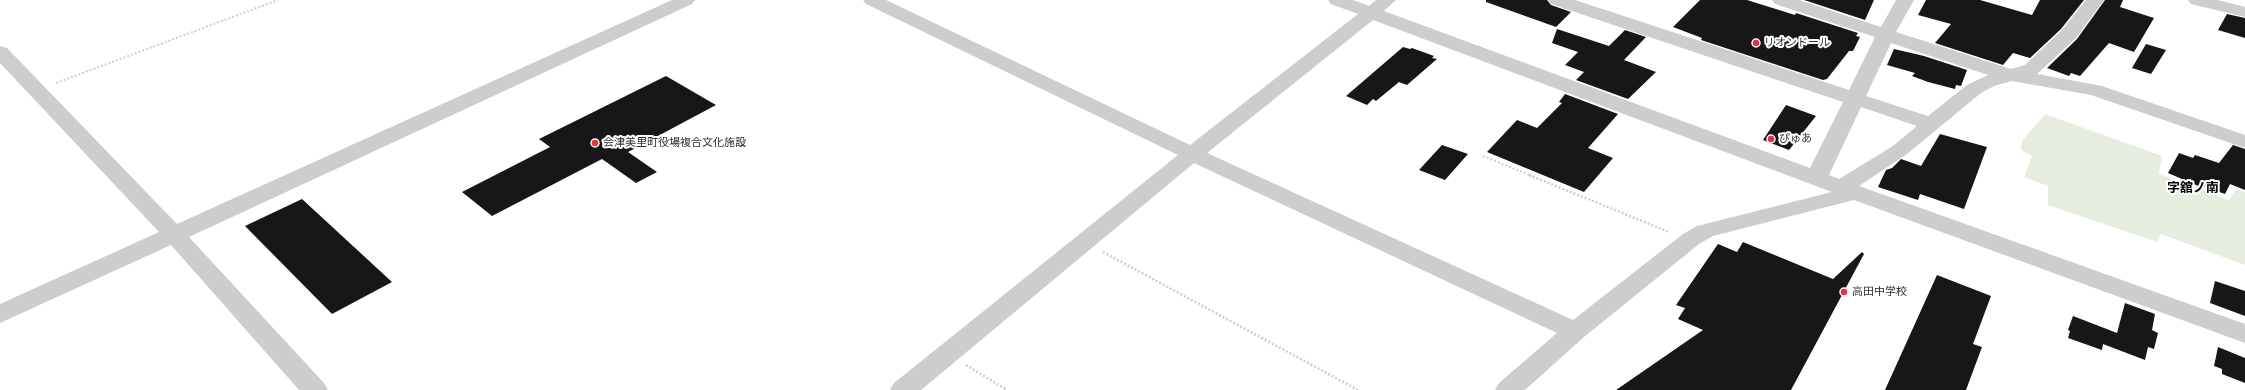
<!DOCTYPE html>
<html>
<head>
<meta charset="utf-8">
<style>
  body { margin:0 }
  canvas { display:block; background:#fff }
</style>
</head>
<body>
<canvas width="2245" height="390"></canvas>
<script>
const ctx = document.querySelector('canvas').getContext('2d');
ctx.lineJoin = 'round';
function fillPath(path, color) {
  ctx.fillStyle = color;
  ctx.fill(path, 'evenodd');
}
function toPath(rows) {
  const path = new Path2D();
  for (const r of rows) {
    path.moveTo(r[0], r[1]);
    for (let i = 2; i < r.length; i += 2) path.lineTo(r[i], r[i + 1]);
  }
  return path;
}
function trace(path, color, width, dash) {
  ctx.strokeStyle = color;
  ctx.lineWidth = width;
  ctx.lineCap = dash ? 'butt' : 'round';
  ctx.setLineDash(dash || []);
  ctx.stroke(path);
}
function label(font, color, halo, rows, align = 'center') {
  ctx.font = font + ' "Golos Text","Noto Sans JP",sans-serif';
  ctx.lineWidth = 4;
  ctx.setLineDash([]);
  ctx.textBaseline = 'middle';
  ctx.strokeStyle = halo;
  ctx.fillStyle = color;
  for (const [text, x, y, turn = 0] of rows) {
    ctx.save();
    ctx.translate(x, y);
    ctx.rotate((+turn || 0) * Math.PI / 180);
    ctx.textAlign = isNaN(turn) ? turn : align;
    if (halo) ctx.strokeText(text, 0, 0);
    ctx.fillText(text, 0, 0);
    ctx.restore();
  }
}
fillPath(toPath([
  [2045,114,2162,156,2159,174,2229,200,2236,189,2245,192,2245,265,2161,234,2157,242,2048,205,2048,186,2024,177,2032,156,2021,150,2022,141]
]), '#e7edde');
fillPath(toPath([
  [1486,0,1547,0,1551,5,1571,12,1556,27,1486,2],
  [1700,0,1747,0,1795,15,1796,13,1858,33,1856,36,1860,37,1853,51,1849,51,1827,79,1823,80,1701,40,1702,38,1673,27],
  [1804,0,1874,0,1865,20],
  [1926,0,1980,0,2032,15,2040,0,2084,0,2061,29,2030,58,2013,53,2003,65,1935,43,1951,24,1918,15],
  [2105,0,2123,0,2120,7,2154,18,2134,52,2109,43,2080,76,2071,73,2069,76,2047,68,2077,39],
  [2227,14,2245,18,2245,38,2218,30],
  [1557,29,1609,46,1625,30,1646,37,1624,60,1656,72,1628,99,1576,80,1584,72,1565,65,1578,52,1552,43],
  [2146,44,2166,50,2151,74,2132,68],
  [1403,47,1410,49,1412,48,1434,56,1432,58,1437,59,1407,85,1399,82,1376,101,1373,99,1367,105,1346,96],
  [1894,49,1924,56,1967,70,1961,86,1956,85,1955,89,1928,82,1912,76,1915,73,1887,65],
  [666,76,716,105,628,152,657,172,636,183,602,159,492,216,462,192,550,147,539,139],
  [1565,94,1618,114,1588,148,1613,158,1584,192,1487,152,1517,120,1537,128,1562,103,1559,102],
  [1786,105,1816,116,1789,150,1763,140],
  [1940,134,1987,147,1964,209,1920,194,1918,200,1878,187,1886,170,1892,168,1901,159,1921,166],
  [1442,145,1468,154,1445,180,1419,170],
  [2233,145,2245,149,2245,190,2230,184,2225,194,2203,186,2203,188,2168,173,2179,153,2193,158,2195,155,2219,163],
  [302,199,392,282,332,314,245,226],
  [1743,242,1833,279,1862,252,1864,254,1791,390,1616,390,1703,330,1678,319,1685,308,1676,305,1718,244,1737,252],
  [1937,275,1991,296,1973,344,1982,347,1966,390,1885,390],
  [2215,281,2245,291,2245,316,2210,303],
  [2125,303,2155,314,2152,330,2158,333,2154,349,2148,347,2145,360,2103,344,2102,350,2068,338,2070,331,2068,330,2073,316,2117,333],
  [2218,347,2245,358,2245,383,2222,374,2222,369,2214,366]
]), '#171717');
trace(toPath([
  [56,83,278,0],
  [1483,156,1532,176]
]), '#cdcdcd', 2, [2, 2]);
trace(toPath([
  [1529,175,1669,232],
  [1103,252,1358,390],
  [966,365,1007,390]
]), '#cdcdcd', 2.5, [2, 2]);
fillPath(toPath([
  [672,0,695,0,692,4,189,237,324,383,328,390,299,390,171,245,0,323,0,304,159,232,0,63,0,46,7,48,177,224,672,0],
  [863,0,886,0,1190,145,1358,14,1331,4,1328,0,1353,0,1369,6,1376,0,1396,0,1384,11,1810,168,1843,102,1551,4,1548,0,1575,0,1849,90,1875,37,1775,4,1772,0,1799,0,1881,27,1896,0,1914,0,1896,32,2011,69,2025,65,2062,30,2086,0,2104,0,2076,38,2037,74,2102,86,2245,135,2245,148,2091,95,2012,81,1994,86,1981,93,1907,154,1859,186,2245,324,2245,343,1854,200,1713,236,1699,244,1584,337,1525,390,1495,390,1499,383,1557,333,1194,163,921,390,890,390,894,383,1178,155,866,4,863,0],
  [1373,20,1832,192,1697,226,1683,234,1573,320,1207,153,1373,20],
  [1891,43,1988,75,1967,85,1928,116,1866,96,1891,43],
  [1861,107,1917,126,1893,146,1839,179,1829,175,1861,107],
  [2188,0,2218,0,2245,7,2245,17,2191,4,2188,0]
]), '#cdcdcd');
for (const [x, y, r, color] of [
  [1756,43,4,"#e93040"],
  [1771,139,4,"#e93040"],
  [595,143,4,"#e93040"],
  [1844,292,4,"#e93040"]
]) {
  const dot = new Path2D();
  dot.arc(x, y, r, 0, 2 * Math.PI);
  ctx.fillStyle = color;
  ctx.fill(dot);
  trace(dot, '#fff', 1.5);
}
label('11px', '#303030', '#fff', [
  ["リオンドール",1764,43],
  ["ぴゅあ",1779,139],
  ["会津美里町役場複合文化施設",603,143],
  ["高田中学校",1852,292]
], 'left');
label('bold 13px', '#000', '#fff', [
  ["字舘ノ南",2193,188]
]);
</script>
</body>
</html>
